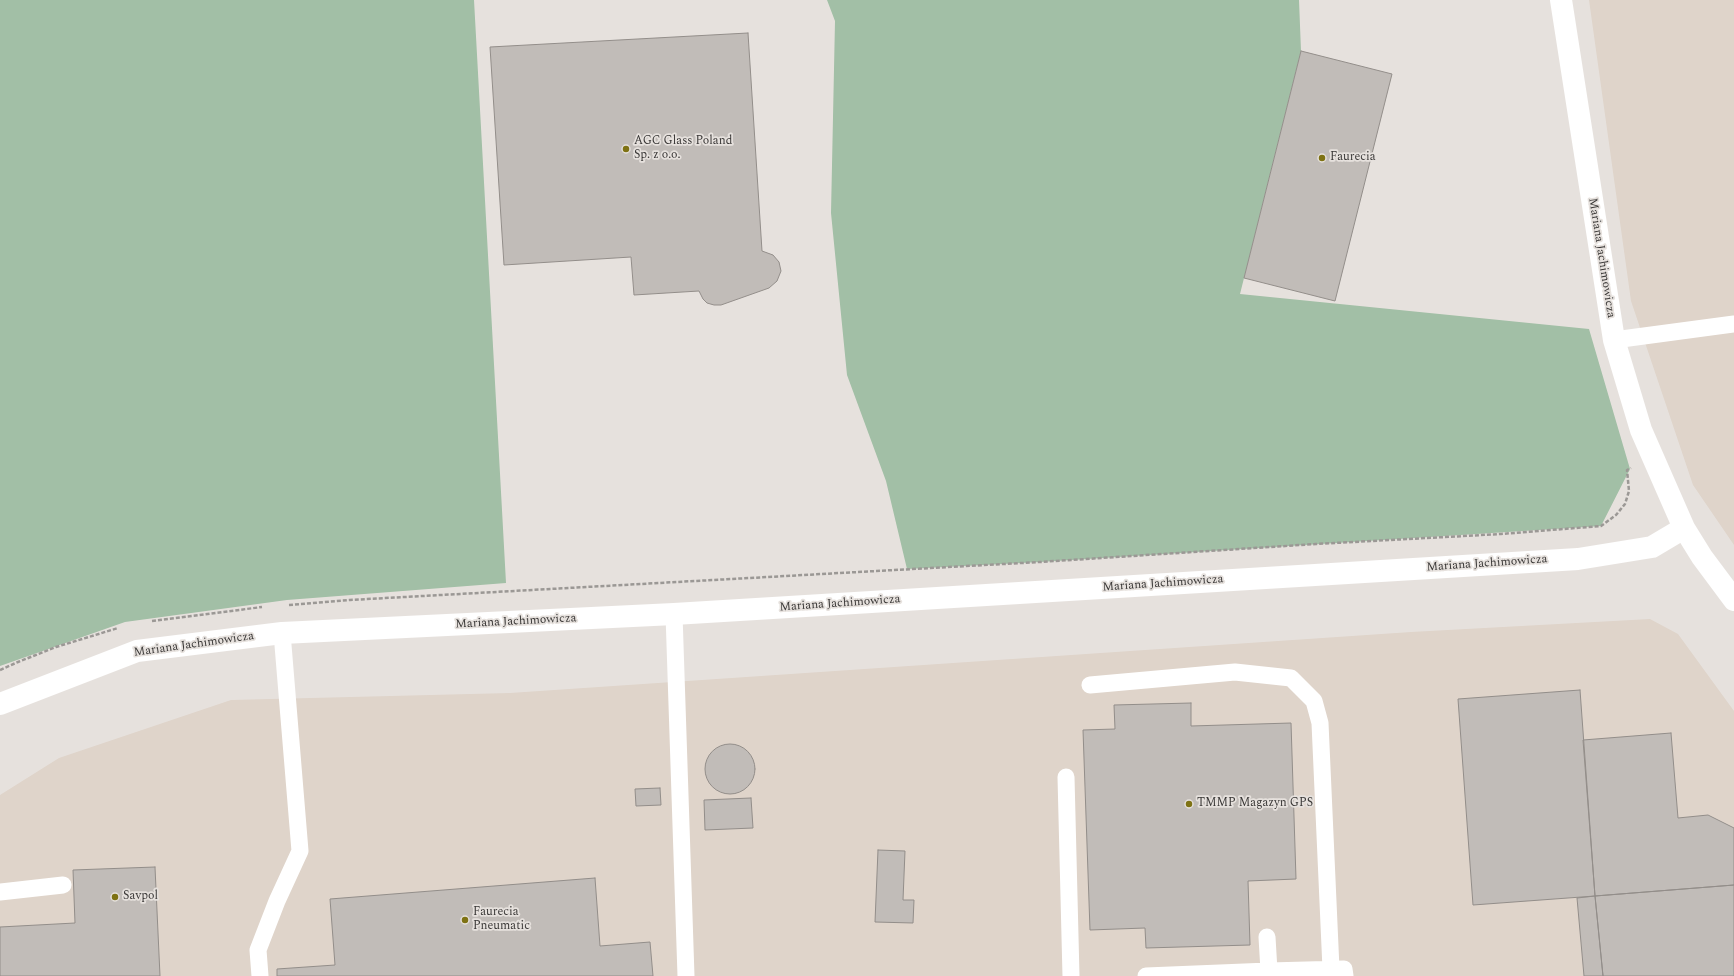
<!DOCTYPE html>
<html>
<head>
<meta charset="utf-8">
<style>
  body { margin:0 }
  canvas { display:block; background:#e6e1dd }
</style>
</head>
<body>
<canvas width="1734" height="976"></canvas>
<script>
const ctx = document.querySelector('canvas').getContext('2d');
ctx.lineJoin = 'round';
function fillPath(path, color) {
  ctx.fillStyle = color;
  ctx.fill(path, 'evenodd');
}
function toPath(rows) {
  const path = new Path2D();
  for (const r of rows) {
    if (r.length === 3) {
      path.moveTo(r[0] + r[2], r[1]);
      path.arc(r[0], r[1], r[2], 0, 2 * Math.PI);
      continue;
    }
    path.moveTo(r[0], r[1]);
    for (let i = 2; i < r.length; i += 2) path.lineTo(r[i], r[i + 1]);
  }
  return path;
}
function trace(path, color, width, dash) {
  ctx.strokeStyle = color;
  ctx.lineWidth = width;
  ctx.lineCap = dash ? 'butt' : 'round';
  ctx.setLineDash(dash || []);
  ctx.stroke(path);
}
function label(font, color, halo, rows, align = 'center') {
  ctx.font = font + ' Spectral,serif';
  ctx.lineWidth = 3.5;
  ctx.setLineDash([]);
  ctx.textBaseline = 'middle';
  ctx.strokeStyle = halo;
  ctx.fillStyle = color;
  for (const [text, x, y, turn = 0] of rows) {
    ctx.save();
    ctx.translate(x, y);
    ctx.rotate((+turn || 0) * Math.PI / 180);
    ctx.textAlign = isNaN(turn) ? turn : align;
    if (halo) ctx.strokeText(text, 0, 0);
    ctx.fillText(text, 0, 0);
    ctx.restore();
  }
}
fillPath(toPath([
  [1589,0,1734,0,1734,545,1693,485,1631,301],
  [1650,619,1678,634,1734,711,1734,976,0,976,0,795,59,758,231,700,510,693,1411,632]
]), '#dfd4ca');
fillPath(toPath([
  [0,0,474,0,506,583,287,600,125,622,0,666],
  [827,0,1299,0,1301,51,1240,294,1589,329,1630,469,1601,526,1040,562,907,569,886,481,847,375,831,213,835,21]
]), '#a2bfa6');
const building = toPath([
  [748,33,762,251,773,255,779,262,781,271,777,281,769,288,721,305,714,305,707,303,703,299,699,291,634,295,631,257,504,265,490,47,748,33],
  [1301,51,1392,74,1335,301,1244,278,1301,51],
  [1580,690,1595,896,1473,905,1458,699,1580,690],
  [1191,703,1191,726,1291,723,1296,879,1248,881,1250,945,1146,948,1145,928,1090,930,1083,730,1115,729,1114,705,1191,703],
  [1671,733,1678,818,1708,815,1734,828,1734,885,1595,896,1583,740,1671,733],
  [730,769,25],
  [660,788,661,805,636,806,635,789,660,788],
  [751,798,753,828,705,830,704,800,751,798],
  [878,850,905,851,903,900,914,900,913,923,875,922,878,850],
  [155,867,160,976,0,976,0,927,75,923,73,870,155,867],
  [595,878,600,946,650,942,653,976,277,976,277,969,335,965,330,899,595,878],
  [1734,885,1734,976,1603,976,1595,896,1734,885],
  [1595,896,1603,976,1584,976,1577,898,1595,896]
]);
fillPath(building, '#c1bcb8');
trace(building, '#938e8a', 1);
trace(toPath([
  [289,605,350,600,1040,562,1316,544,1501,534,1601,526,1616,515,1625,504,1629,491,1627,470,1631,468],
  [152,621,262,607],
  [0,670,18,662,56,647,118,628]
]), '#9b9895', 2.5, [4, 2]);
trace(toPath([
  [1614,340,1734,324],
  [674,614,686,976],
  [1090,685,1235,672,1291,678,1314,701,1320,723,1331,969],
  [1066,777,1071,976],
  [0,892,63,885],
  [260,976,258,950,277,901,300,851,282,633],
  [1146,976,1269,971,1267,937],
  [1265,976,1269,971,1344,969,1345,976]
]), '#fff', 17);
trace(toPath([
  [1561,0,1614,340,1641,430,1684,528,1702,557,1734,600],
  [0,704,137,651,282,633,674,614,1578,559,1652,547,1684,528]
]), '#fff', 22);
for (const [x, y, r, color] of [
  [626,149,4,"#7e7213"],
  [1322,158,4,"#7e7213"],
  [1189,804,4,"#7e7213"],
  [115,897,4,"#7e7213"],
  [465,920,4,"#7e7213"]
]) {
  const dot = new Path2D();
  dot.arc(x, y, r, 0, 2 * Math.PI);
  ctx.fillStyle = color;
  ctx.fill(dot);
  trace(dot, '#e6e1dd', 1.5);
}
label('12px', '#393736', '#e6e1dd', [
  ["AGC Glass Poland",634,142],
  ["Sp. z o.o.",634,156],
  ["Faurecia",1330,158],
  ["TMMP Magazyn GPS",1197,804],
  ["Savpol",123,897],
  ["Faurecia",473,913],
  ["Pneumatic",473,927]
], 'left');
label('12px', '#393736', '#e6e1dd', [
  ["Mariana Jachimowicza",1601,258,81],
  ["Mariana Jachimowicza",1487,564,-4],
  ["Mariana Jachimowicza",1163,584,-4],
  ["Mariana Jachimowicza",840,604,-4],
  ["Mariana Jachimowicza",516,622,-3],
  ["Mariana Jachimowicza",194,645,-8]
]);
</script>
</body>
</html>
